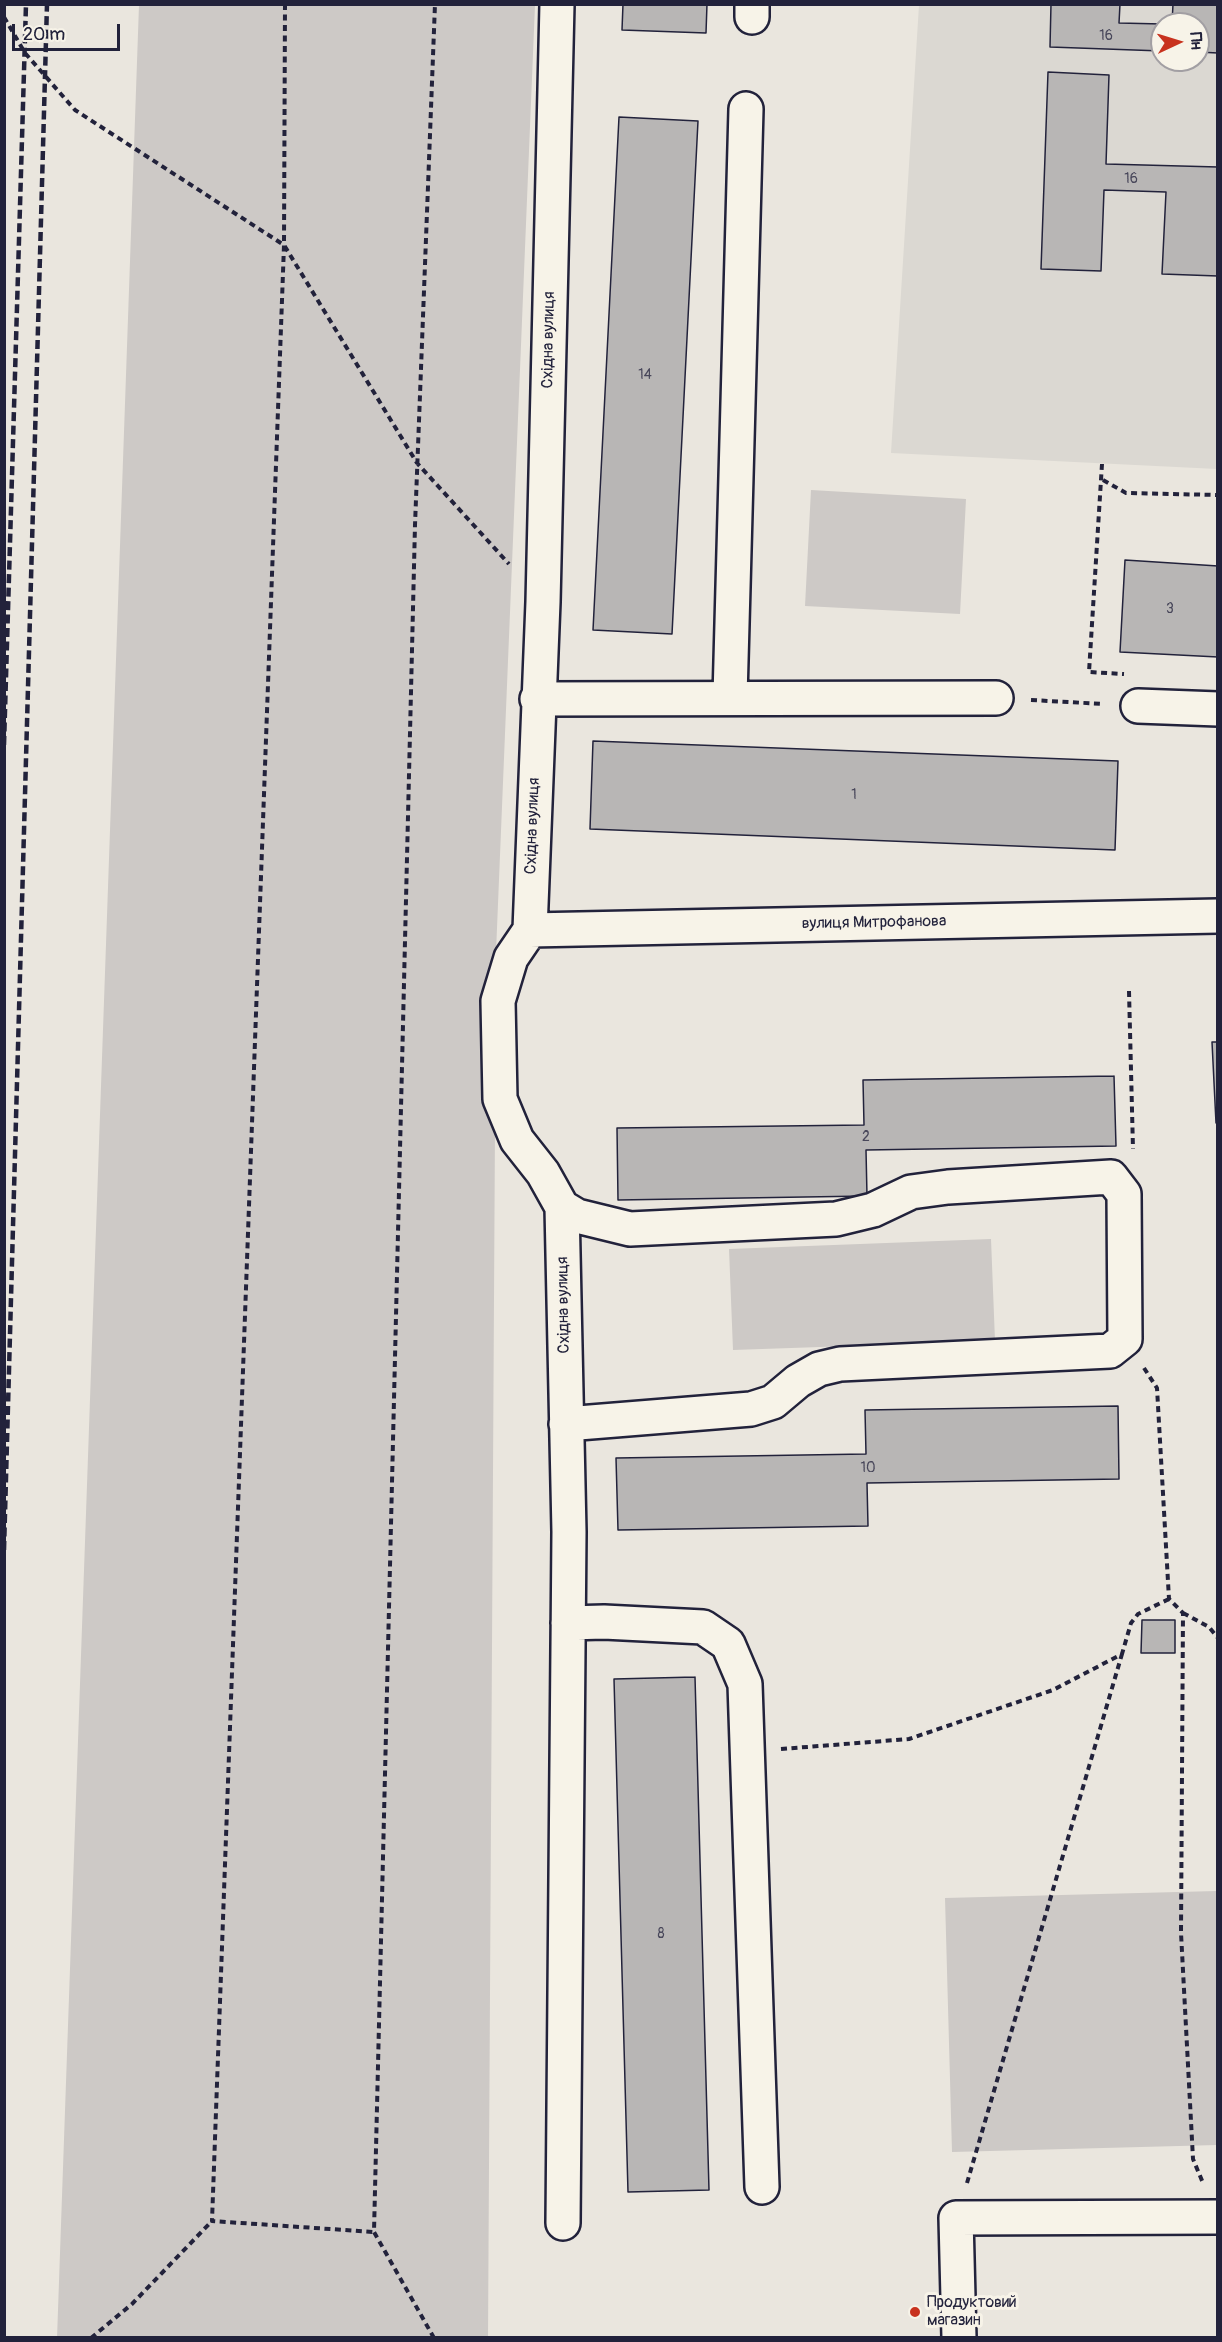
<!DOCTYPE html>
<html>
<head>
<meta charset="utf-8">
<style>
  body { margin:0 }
  #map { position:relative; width:1222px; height:2342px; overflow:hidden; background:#eae6de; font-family:Pangolin,sans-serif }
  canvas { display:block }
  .frame { position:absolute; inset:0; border:6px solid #22223b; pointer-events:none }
  .north { position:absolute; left:1150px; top:12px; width:60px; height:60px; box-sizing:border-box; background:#f7f3e8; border:2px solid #a29fa3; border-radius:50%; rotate:86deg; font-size:16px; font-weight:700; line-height:24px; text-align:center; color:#22223b }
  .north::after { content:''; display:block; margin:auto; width:21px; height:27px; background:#c8321e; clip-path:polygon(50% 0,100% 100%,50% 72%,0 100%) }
  .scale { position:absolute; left:12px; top:24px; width:108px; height:27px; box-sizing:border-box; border:3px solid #22223b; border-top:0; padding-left:8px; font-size:18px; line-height:21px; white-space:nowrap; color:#22223b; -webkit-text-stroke:4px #f7f3e8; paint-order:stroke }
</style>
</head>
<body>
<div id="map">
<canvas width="1222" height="2342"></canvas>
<div class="frame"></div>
<div class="north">Пн</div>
<div class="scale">20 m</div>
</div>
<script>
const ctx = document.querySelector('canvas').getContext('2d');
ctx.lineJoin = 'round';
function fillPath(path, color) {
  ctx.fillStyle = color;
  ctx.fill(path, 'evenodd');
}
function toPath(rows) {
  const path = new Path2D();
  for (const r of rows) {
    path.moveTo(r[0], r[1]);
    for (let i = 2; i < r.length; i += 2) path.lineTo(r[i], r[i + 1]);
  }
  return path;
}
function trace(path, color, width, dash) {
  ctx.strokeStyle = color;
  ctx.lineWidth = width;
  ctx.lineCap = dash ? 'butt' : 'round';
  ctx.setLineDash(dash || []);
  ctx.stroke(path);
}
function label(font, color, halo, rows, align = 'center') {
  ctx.font = font + ' Pangolin,sans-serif';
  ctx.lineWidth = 6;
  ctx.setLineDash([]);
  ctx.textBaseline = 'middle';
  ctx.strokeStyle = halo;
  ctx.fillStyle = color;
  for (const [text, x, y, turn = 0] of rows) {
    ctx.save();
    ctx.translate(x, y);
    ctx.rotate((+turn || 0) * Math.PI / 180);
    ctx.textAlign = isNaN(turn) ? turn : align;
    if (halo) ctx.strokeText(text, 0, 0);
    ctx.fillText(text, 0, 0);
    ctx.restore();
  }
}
fillPath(toPath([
  [919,5,1217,5,1217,469,891,453],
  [1162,24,1198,24,1198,60,1162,60]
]), '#dbd8d2');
fillPath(toPath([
  [139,5,535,5,496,952,488,2337,57,2338],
  [811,490,966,499,960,614,805,606],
  [991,1239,995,1341,733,1350,729,1249],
  [1217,1891,1217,2145,952,2152,945,1898]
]), '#cdc9c6');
const building = toPath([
  [623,4,707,4,706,33,622,30,623,4],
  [1051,4,1120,4,1119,23,1162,24,1162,51,1050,47,1051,4],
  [1173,4,1218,4,1218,53,1198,52,1198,24,1172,24,1173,4],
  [1048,72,1109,75,1106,164,1218,167,1218,276,1162,274,1166,192,1104,190,1101,271,1041,269,1048,72],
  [619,117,698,121,672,634,593,630,619,117],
  [1125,560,1218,566,1218,657,1120,652,1125,560],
  [593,741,1118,761,1115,850,590,829,593,741],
  [1212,1042,1218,1042,1218,1123,1216,1123,1212,1042],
  [1114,1076,1116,1146,866,1150,867,1196,618,1200,617,1128,864,1125,863,1080,1114,1076],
  [1118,1406,1119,1479,867,1483,868,1526,618,1530,616,1458,866,1454,865,1410,1118,1406],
  [1142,1620,1175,1620,1175,1653,1141,1653,1142,1620],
  [695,1677,709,2190,628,2192,614,1679,695,1677]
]);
fillPath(building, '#b8b6b5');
trace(building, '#22223b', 1.5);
const minor = toPath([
  [557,4,543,602,530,930,511,958,498,1001,500,1099,517,1140,543,1173,562,1207,569,1532,563,2223],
  [752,17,752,4],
  [730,697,746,109],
  [537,699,996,698],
  [1138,706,1218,709],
  [530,930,1218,916],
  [562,1207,577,1216,630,1229,836,1219,873,1210,911,1192,948,1187,1111,1177,1124,1194,1125,1339,1110,1351,840,1364,819,1369,798,1381,773,1402,751,1409,566,1424],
  [568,1623,604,1622,703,1627,728,1644,745,1684,762,2187],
  [959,2338,956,2218,1218,2217]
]);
trace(minor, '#22223b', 38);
trace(toPath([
  [285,4,284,245,212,2221,374,2232],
  [4,17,25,53,75,110,284,245,417,463,509,564],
  [1102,464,1089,672,1124,674],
  [1103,480,1126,493,1218,495],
  [1031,700,1104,704],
  [1129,991,1133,1149],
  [1144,1368,1157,1388,1169,1599,1183,1613,1181,1933,1193,2159,1203,2183],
  [1183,1613,1209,1627,1218,1638],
  [781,1749,909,1739,1053,1690,1122,1654,1131,1623,1138,1614,1169,1599],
  [967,2183,1122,1654],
  [91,2338,132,2304,212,2221],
  [434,2338,374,2232,415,525,435,4]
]), '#22223b', 4, [6, 4.5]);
trace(minor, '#f7f3e8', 33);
trace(toPath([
  [4,745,26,4],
  [4,1550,47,4]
]), '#22223b', 4.5, [9, 4.5]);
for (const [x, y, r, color] of [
  [915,2312,6,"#c8321e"]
]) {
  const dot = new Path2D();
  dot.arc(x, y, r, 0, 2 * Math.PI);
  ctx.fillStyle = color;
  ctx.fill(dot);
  trace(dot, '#f7f3e8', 2);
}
label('14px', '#48475a', null, [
  ["16",1106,36],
  ["16",1131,179],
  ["14",645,375],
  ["3",1170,609],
  ["1",854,795],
  ["2",866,1137],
  ["10",868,1468],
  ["8",661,1934]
]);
label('16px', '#22223b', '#f7f3e8', [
  ["Східна вулиця",549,340,-89],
  ["Східна вулиця",533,826,-88],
  ["вулиця Митрофанова",874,923,-1],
  ["Східна вулиця",564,1305,-91]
]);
label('16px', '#22223b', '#f7f3e8', [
  ["Продуктовий",927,2303],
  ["магазин",927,2321]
], 'left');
</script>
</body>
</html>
